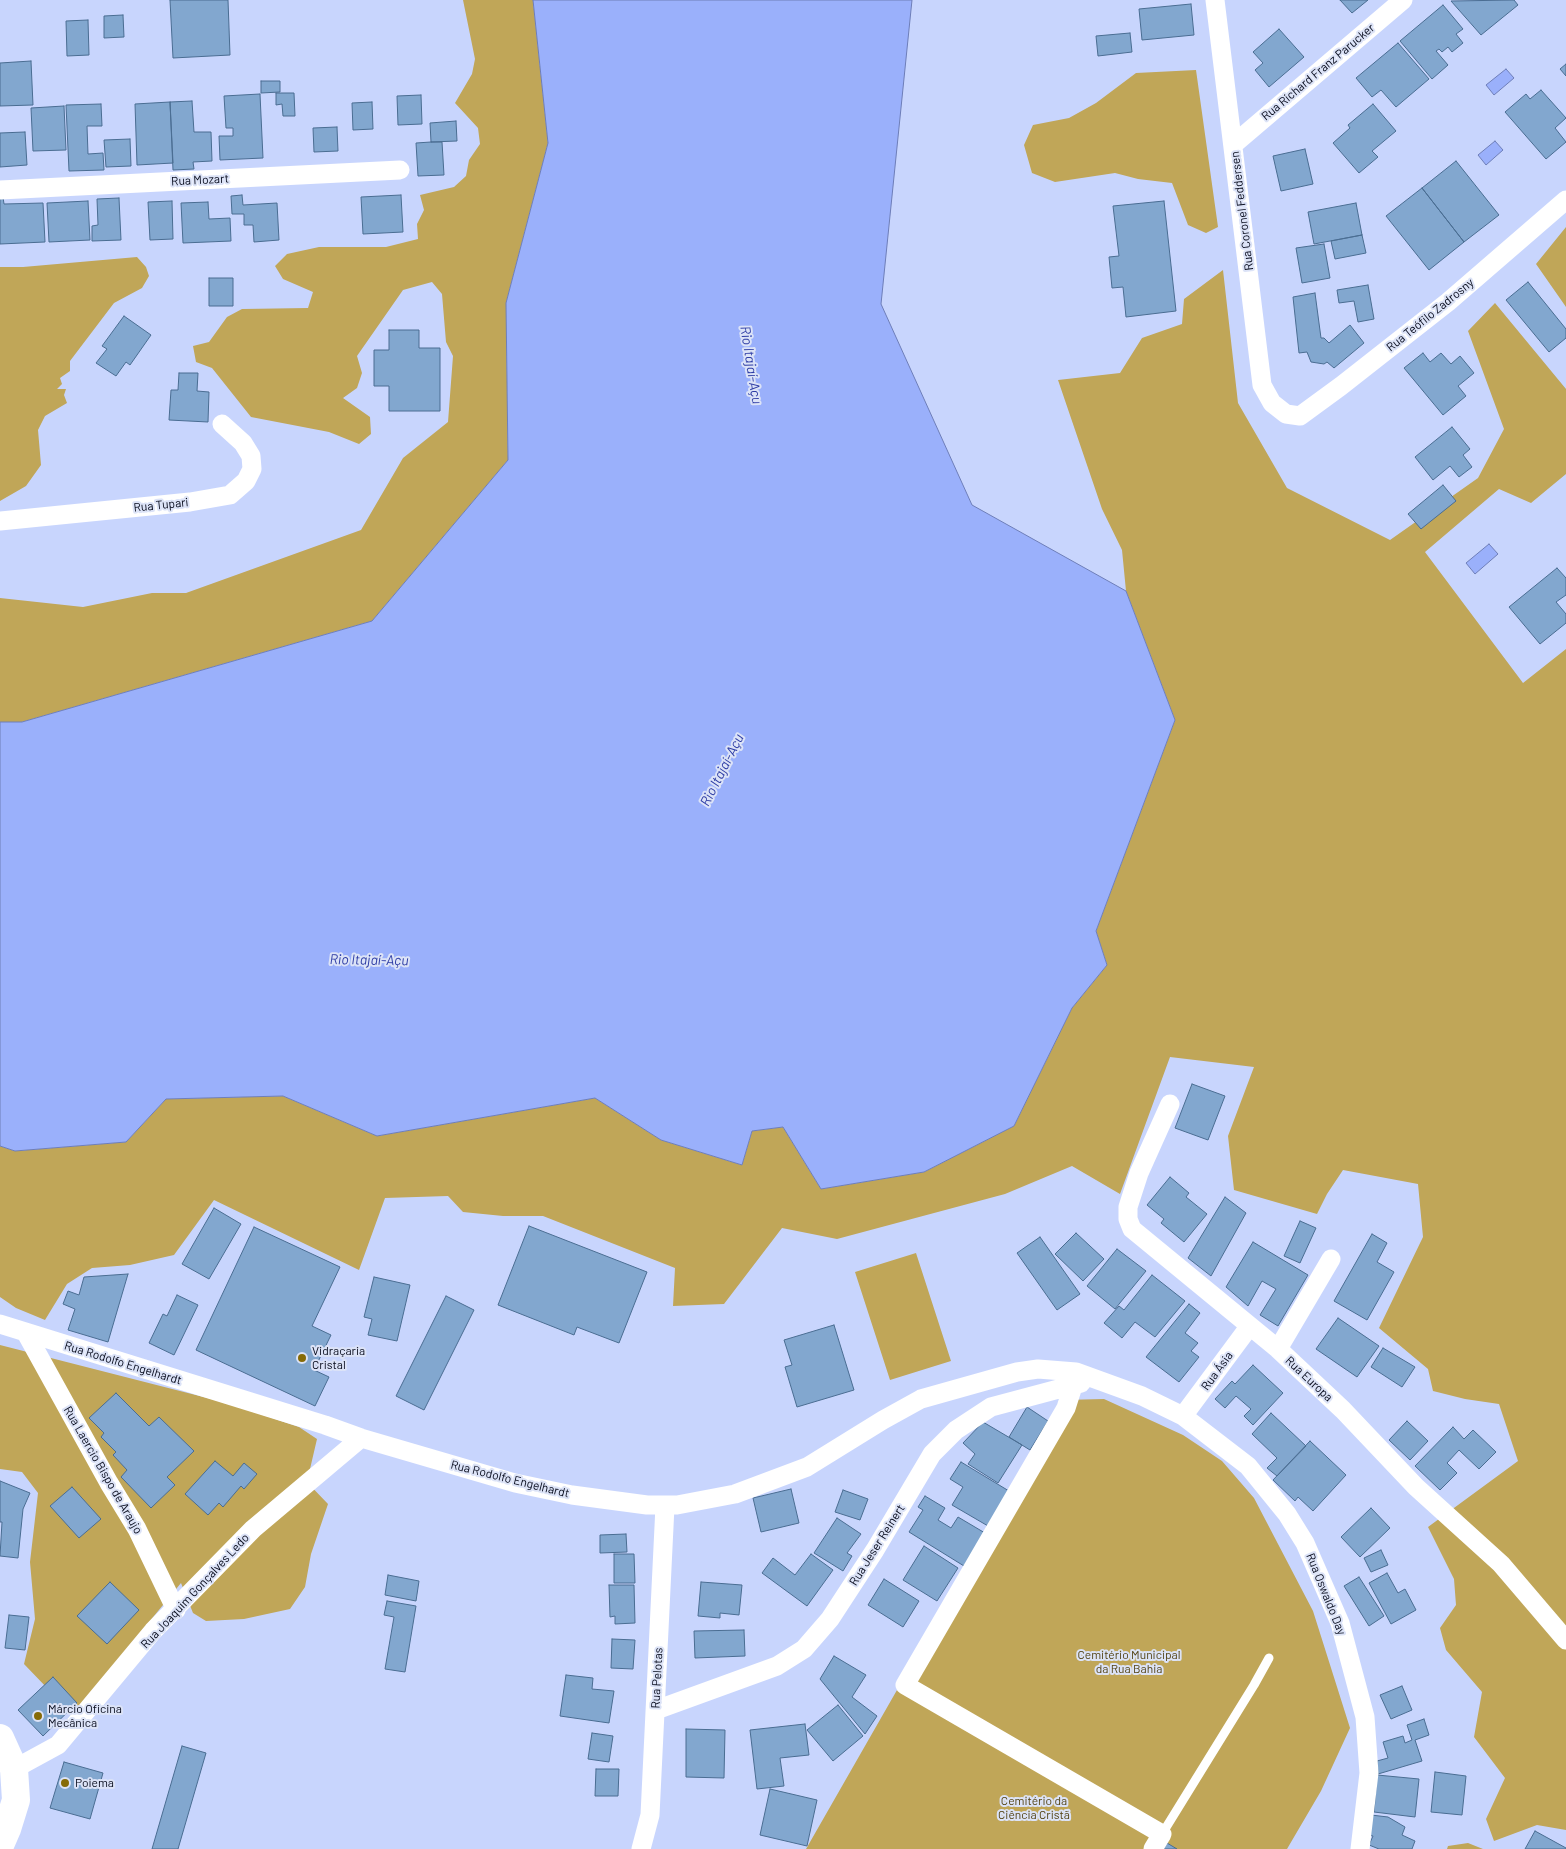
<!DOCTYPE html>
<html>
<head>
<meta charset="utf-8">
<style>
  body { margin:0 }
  canvas { display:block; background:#c8d5fd }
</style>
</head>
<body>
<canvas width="1566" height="1849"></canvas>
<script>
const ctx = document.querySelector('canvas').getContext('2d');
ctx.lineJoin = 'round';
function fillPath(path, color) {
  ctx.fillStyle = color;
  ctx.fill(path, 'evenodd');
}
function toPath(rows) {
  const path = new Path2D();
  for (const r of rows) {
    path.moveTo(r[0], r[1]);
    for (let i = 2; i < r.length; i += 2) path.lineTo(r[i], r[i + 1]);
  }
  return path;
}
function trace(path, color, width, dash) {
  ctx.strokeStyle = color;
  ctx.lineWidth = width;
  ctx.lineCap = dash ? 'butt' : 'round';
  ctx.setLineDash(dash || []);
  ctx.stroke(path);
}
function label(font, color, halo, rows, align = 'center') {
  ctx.font = font + ' Barlow,sans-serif';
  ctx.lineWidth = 4;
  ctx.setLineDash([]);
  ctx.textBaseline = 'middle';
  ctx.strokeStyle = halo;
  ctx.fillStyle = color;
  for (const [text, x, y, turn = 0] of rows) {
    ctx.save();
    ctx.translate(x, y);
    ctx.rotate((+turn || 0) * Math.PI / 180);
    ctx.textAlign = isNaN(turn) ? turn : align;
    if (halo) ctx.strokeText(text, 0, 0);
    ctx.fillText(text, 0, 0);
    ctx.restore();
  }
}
fillPath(toPath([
  [463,0,533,0,548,143,506,303,508,460,372,621,22,722,0,722,0,598,83,607,152,593,186,593,361,530,403,458,448,422,453,356,446,342,442,294,432,282,403,290,357,356,362,373,357,388,343,398,370,417,371,434,359,444,329,432,251,417,212,368,196,362,193,346,209,342,227,317,242,309,308,308,313,292,283,279,275,266,287,254,319,247,386,247,418,239,417,224,424,210,420,195,454,187,466,176,469,160,480,144,478,128,455,103,472,74,475,59],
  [1196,70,1218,227,1206,233,1188,225,1172,183,1138,179,1115,173,1055,182,1032,173,1024,145,1033,125,1069,118,1096,103,1136,73],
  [1566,227,1566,307,1536,264],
  [137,257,146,267,149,276,142,288,114,303,70,361,70,371,60,378,62,384,57,389,66,389,64,395,67,403,45,416,38,430,41,465,26,486,0,501,0,267,23,267],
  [1223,270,1238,403,1287,488,1390,540,1478,478,1504,429,1468,331,1495,303,1566,389,1566,474,1531,503,1499,489,1425,552,1523,683,1566,649,1566,1830,1537,1825,1494,1841,1486,1819,1505,1778,1474,1737,1482,1692,1446,1650,1440,1628,1456,1605,1454,1579,1428,1527,1518,1461,1499,1404,1465,1399,1433,1391,1428,1369,1379,1328,1423,1237,1418,1184,1343,1170,1327,1194,1317,1214,1234,1190,1228,1136,1254,1067,1170,1057,1120,1194,1072,1166,1005,1194,837,1239,782,1228,724,1304,673,1306,675,1268,543,1216,503,1216,463,1212,448,1196,385,1198,359,1270,214,1200,174,1255,130,1265,92,1268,67,1284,45,1320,16,1308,0,1297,0,1146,15,1151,126,1142,166,1099,283,1096,377,1136,595,1098,661,1140,742,1165,752,1131,783,1127,821,1189,924,1172,1014,1126,1072,1008,1107,965,1096,931,1175,720,1126,591,1122,550,1102,509,1058,380,1120,373,1142,338,1182,324,1184,299],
  [916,1253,951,1361,890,1380,855,1272],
  [0,1345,227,1403,299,1427,317,1439,310,1469,304,1479,328,1504,311,1554,305,1587,290,1609,244,1619,206,1621,193,1613,181,1583,73,1715,24,1664,35,1619,30,1562,38,1493,22,1472,0,1469],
  [1104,1399,1183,1435,1222,1461,1254,1498,1313,1611,1350,1728,1321,1791,1287,1849,806,1849,1063,1400],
  [1468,1843,1483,1849,1447,1849,1448,1846]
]), '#c0a658');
const water = toPath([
  [533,0,912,0,881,304,972,505,1126,591,1175,720,1096,931,1107,965,1072,1008,1014,1126,924,1172,821,1189,783,1127,752,1131,742,1165,661,1140,595,1098,377,1136,283,1096,166,1099,126,1142,15,1151,0,1146,0,722,22,722,372,621,508,460,506,303,548,143,533,0],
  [1506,69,1514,78,1494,95,1486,85,1506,69],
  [1495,141,1503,150,1486,165,1478,155,1495,141],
  [1489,544,1498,554,1475,574,1466,563,1489,544]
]);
fillPath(water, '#9ab0fb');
trace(water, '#6e7eb8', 1);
const building = toPath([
  [170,0,228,0,230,55,173,58,170,0],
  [1340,0,1368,0,1352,13,1340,0],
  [1514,0,1518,5,1481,35,1451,1,1514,0],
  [1191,4,1194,35,1142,40,1139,9,1191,4],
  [1443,5,1463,29,1456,34,1463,43,1452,52,1448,47,1442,52,1439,49,1436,51,1448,65,1432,79,1400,41,1443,5],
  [123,15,124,37,104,38,104,16,123,15],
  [88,20,89,55,67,56,66,21,88,20],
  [1279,29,1304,57,1269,87,1255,70,1263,63,1253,52,1279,29],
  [1130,33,1132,52,1098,56,1096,36,1130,33],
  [1398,43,1429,79,1396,107,1381,90,1372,97,1356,78,1398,43],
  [31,61,33,105,0,106,0,63,31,61],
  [1566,64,1566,76,1560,69,1566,64],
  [261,81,280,81,280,92,261,93,261,81],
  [1541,90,1566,118,1555,128,1566,142,1546,159,1505,112,1526,94,1530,99,1541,90],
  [276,93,294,93,295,116,283,116,282,104,276,105,276,93],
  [260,94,263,158,220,160,219,136,233,136,233,128,226,128,224,96,260,94],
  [421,95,422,124,398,125,397,96,421,95],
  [192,101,194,132,211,132,212,161,193,162,194,169,173,170,170,102,192,101],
  [170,102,173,163,137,165,135,104,170,102],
  [372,102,373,129,353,130,352,103,372,102],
  [101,104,102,126,87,126,88,154,103,153,104,170,69,171,66,105,101,104],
  [1373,104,1396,131,1372,151,1378,157,1359,173,1333,143,1350,128,1348,125,1373,104],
  [64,106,66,150,33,151,31,108,64,106],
  [456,121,457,141,431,142,430,123,456,121],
  [337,127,338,151,314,152,313,128,337,127],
  [25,132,27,165,0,167,0,133,25,132],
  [130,139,131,166,106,167,104,140,130,139],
  [431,142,442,142,444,175,418,176,416,143,431,142],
  [1305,149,1313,184,1281,191,1273,156,1305,149],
  [1456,161,1499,215,1464,242,1422,188,1456,161],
  [1422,188,1464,242,1429,270,1386,216,1422,188],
  [242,195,243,205,277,203,279,240,254,242,253,225,244,225,244,214,232,214,231,196,242,195],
  [401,195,403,232,363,234,361,197,401,195],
  [0,197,3,197,4,204,43,203,45,242,0,244,0,197],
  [119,198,121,240,92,241,92,226,98,225,97,199,119,198],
  [88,201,90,240,49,242,47,203,88,201],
  [172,201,173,239,150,240,148,202,172,201],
  [1164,201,1176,311,1126,317,1123,287,1112,288,1109,257,1119,256,1113,206,1164,201],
  [208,202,209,219,230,218,231,241,183,243,181,203,208,202],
  [1356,203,1362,235,1314,244,1308,212,1356,203],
  [1362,235,1366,253,1335,259,1331,241,1362,235],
  [1324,244,1330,278,1302,283,1296,248,1324,244],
  [209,278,233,278,233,306,209,306,209,278],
  [1528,282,1566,329,1566,338,1549,352,1506,300,1528,282],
  [1368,285,1374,319,1358,322,1354,301,1339,303,1337,290,1368,285],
  [1315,293,1321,338,1324,338,1329,343,1350,325,1364,343,1334,368,1327,362,1324,364,1311,362,1307,352,1299,353,1293,297,1315,293],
  [124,316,151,335,130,365,126,362,116,376,96,363,107,349,102,346,124,316],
  [389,330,419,330,419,348,440,348,440,411,389,411,389,386,374,386,374,350,389,350,389,330],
  [1423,353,1430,362,1441,353,1451,364,1460,356,1474,373,1458,386,1466,396,1443,415,1404,368,1423,353],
  [179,373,198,373,197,391,209,392,208,422,169,420,171,390,178,390,179,373],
  [1452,427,1470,449,1463,455,1472,467,1459,477,1450,466,1433,480,1415,457,1452,427],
  [1443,485,1456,501,1421,529,1408,514,1443,485],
  [1557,568,1566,578,1566,595,1556,602,1566,614,1566,623,1540,644,1509,607,1557,568],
  [1192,1084,1225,1096,1208,1140,1175,1128,1192,1084],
  [1170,1177,1189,1193,1186,1197,1207,1214,1184,1242,1161,1223,1164,1219,1147,1205,1170,1177],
  [1225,1197,1246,1213,1211,1276,1188,1258,1225,1197],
  [214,1208,241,1224,209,1279,182,1264,214,1208],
  [1300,1221,1316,1228,1300,1263,1284,1256,1300,1221],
  [529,1226,647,1272,619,1343,577,1327,574,1335,498,1305,529,1226],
  [254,1227,340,1267,312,1326,331,1335,314,1370,329,1377,315,1406,196,1350,254,1227],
  [1076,1233,1104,1259,1083,1281,1055,1254,1076,1233],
  [1372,1234,1387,1243,1377,1262,1394,1272,1367,1320,1334,1301,1372,1234],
  [1040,1237,1080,1294,1057,1310,1017,1253,1040,1237],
  [1253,1242,1308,1275,1278,1326,1260,1315,1276,1289,1262,1281,1248,1306,1226,1287,1253,1242],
  [1117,1249,1146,1271,1115,1309,1087,1286,1117,1249],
  [128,1274,108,1342,68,1330,75,1309,63,1304,68,1291,79,1295,84,1277,128,1274],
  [1152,1275,1185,1301,1155,1337,1135,1322,1122,1338,1104,1323,1119,1306,1124,1310,1152,1275],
  [374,1277,410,1285,397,1341,368,1335,372,1319,364,1317,374,1277],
  [177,1295,198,1305,174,1355,149,1343,163,1314,167,1316,177,1295],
  [446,1296,474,1310,424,1410,396,1396,446,1296],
  [1189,1304,1200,1313,1185,1333,1198,1343,1191,1351,1199,1357,1179,1382,1146,1357,1189,1304],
  [1338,1318,1379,1346,1357,1377,1316,1349,1338,1318],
  [834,1325,854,1390,797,1407,785,1367,792,1365,784,1340,834,1325],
  [1383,1348,1415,1367,1402,1387,1371,1367,1383,1348],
  [1253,1365,1283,1393,1253,1425,1244,1416,1251,1409,1236,1396,1225,1408,1215,1399,1232,1381,1235,1384,1253,1365],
  [116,1393,149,1426,159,1417,194,1451,167,1477,175,1485,151,1508,121,1477,127,1470,113,1455,116,1452,101,1437,104,1433,89,1418,116,1393],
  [1027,1407,1048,1421,1030,1450,1009,1437,1027,1407],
  [1271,1413,1306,1446,1277,1476,1267,1468,1277,1458,1252,1434,1271,1413],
  [1407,1421,1428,1441,1410,1460,1389,1440,1407,1421],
  [983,1422,1022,1445,998,1483,968,1464,975,1454,963,1443,983,1422],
  [1453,1427,1464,1439,1473,1430,1496,1452,1479,1469,1459,1450,1447,1463,1457,1473,1440,1490,1415,1466,1453,1427],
  [1310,1441,1346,1475,1313,1511,1298,1497,1295,1501,1273,1480,1310,1441],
  [215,1461,233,1476,244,1463,257,1474,244,1489,241,1486,223,1507,219,1503,208,1515,185,1494,215,1461],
  [961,1462,1009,1491,988,1526,952,1505,963,1487,950,1479,961,1462],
  [0,1481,30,1493,23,1509,18,1558,0,1556,2,1522,0,1522,0,1481],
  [72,1487,101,1519,79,1538,50,1506,72,1487],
  [791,1489,799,1523,761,1532,753,1498,791,1489],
  [843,1490,868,1499,860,1520,835,1512,843,1490],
  [925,1496,945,1508,938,1520,951,1528,958,1517,985,1533,964,1566,909,1532,923,1510,918,1507,925,1496],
  [1371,1508,1390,1528,1360,1557,1341,1537,1371,1508],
  [837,1518,861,1534,847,1553,852,1556,843,1571,814,1553,837,1518],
  [626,1534,627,1552,600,1553,600,1535,626,1534],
  [924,1546,958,1568,937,1601,903,1580,924,1546],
  [1381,1550,1388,1565,1371,1572,1364,1558,1381,1550],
  [614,1554,634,1554,635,1583,614,1583,614,1554],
  [811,1554,833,1570,807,1606,762,1573,773,1558,795,1575,811,1554],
  [1387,1573,1398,1593,1405,1589,1416,1610,1391,1624,1369,1583,1387,1573],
  [388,1575,419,1581,416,1601,385,1595,388,1575],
  [1359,1577,1384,1616,1369,1626,1344,1586,1359,1577],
  [884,1579,919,1601,903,1627,868,1605,884,1579],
  [110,1582,139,1610,107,1644,77,1616,110,1582],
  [701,1582,742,1585,739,1615,720,1613,720,1618,698,1616,701,1582],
  [609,1585,634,1585,635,1623,615,1624,615,1616,610,1617,609,1585],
  [387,1601,416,1606,405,1672,385,1669,394,1617,384,1615,387,1601],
  [9,1615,29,1617,25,1650,5,1648,9,1615],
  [744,1630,745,1656,695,1658,694,1631,744,1630],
  [612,1639,635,1640,633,1669,611,1668,612,1639],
  [834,1656,866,1675,852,1697,877,1716,865,1734,820,1679,834,1656],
  [566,1675,593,1678,592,1689,614,1691,609,1723,560,1716,566,1675],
  [53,1677,77,1703,43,1736,18,1710,53,1677],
  [1402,1686,1412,1710,1391,1719,1380,1695,1402,1686],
  [838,1705,863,1736,833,1761,807,1730,838,1705],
  [1424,1719,1429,1735,1415,1740,1422,1761,1378,1774,1377,1761,1388,1758,1383,1742,1403,1736,1405,1743,1412,1740,1407,1725,1424,1719],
  [805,1724,809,1755,780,1758,784,1786,757,1789,750,1730,805,1724],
  [686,1729,725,1730,724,1778,686,1777,686,1729],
  [592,1733,613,1736,609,1762,588,1759,592,1733],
  [182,1746,206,1753,178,1849,152,1849,182,1746],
  [64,1762,103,1773,90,1819,50,1808,64,1762],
  [596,1769,619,1769,618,1796,595,1796,596,1769],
  [1435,1772,1466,1776,1462,1815,1431,1812,1435,1772],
  [1377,1775,1419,1779,1415,1817,1374,1812,1377,1775],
  [770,1789,817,1800,807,1846,760,1835,770,1789],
  [1371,1815,1388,1817,1405,1827,1402,1835,1415,1841,1412,1849,1379,1849,1369,1845,1373,1836,1368,1835,1371,1815],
  [1535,1831,1566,1848,1566,1849,1525,1849,1535,1831],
  [1167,1843,1177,1849,1163,1849,1167,1843]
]);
fillPath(building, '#82a7cf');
trace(building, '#4a6d92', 1);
trace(toPath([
  [1162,1834,1254,1685,1269,1658]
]), '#fff', 9);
trace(toPath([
  [1215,0,1262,385,1272,403,1286,414,1300,416,1341,386,1448,302,1566,200],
  [1234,144,1403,0],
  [0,190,400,170],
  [0,521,190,502,230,495,246,481,252,469,251,456,243,443,222,424],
  [1170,1104,1139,1173,1128,1207,1128,1219,1132,1229,1278,1349,1343,1410,1416,1487,1501,1564,1566,1640],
  [0,1324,325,1425,361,1438,515,1483,572,1495,647,1505,677,1505,735,1494,807,1467,883,1420,921,1399,1017,1372,1038,1369,1076,1372,1142,1396,1183,1416,1248,1466,1287,1514,1305,1543,1340,1623,1365,1717,1369,1773,1360,1849],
  [26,1333,109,1483,137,1529,176,1610],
  [1278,1349,1331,1259],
  [1073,1386,1066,1408,905,1685,1162,1834,1153,1849],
  [1183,1416,1249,1327],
  [656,1710,777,1666,804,1649,830,1619,875,1550,932,1454,956,1430,991,1407,1081,1383],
  [14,1769,58,1745,153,1631,253,1529,361,1438],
  [641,1849,650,1815,665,1506]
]), '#fff', 19);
trace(toPath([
  [0,1738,14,1769,16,1800,7,1829,0,1845]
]), '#fff', 28);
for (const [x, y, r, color] of [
  [302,1358,5,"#866b07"],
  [38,1716,5,"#866b07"],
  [65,1783,5,"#866b07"]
]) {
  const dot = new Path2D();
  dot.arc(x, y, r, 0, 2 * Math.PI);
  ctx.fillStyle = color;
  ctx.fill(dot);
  trace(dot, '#dce3f7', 2);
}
label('12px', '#060a1b', '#dce3f7', [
  ["Rua Richard Franz Parucker",1318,72,-40],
  ["Rua Mozart",200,180,-3],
  ["Rua Coronel Feddersen",1242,211,-97],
  ["Rua Teófilo Zadrosny",1430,315,-39],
  ["Rua Tupari",161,505,-6],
  ["Rua Rodolfo Engelhardt",123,1363,17],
  ["Rua Ásia",1217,1371,-54],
  ["Rua Europa",1309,1379,43],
  ["Rua Laercio Bispo de Araujo",103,1470,60],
  ["Rua Rodolfo Engelhardt",510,1479,14],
  ["Rua Jeser Reinert",877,1545,-58],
  ["Rua Joaquim Gonçalves Ledo",195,1591,-47],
  ["Rua Oswaldo Day",1326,1594,68],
  ["Rua Pelotas",657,1678,-87]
]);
label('12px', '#060a1b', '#dce3f7', [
  ["Vidraçaria",312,1351],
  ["Cristal",312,1365],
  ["Márcio Oficina",48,1709],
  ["Mecânica",48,1723],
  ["Poiema",75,1783]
], 'left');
label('12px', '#524213', '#dce3f7', [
  ["Cemitério Municipal",1129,1655],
  ["da Rua Bahia",1129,1669],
  ["Cemitério da",1034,1801],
  ["Ciência Cristã",1034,1815]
]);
label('italic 14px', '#2e3da5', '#dce3f7', [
  ["Rio Itajaí-Açu",751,365,81],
  ["Rio Itajaí-Açu",722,770,-63],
  ["Rio Itajaí-Açu",369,960,1]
]);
</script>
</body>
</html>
